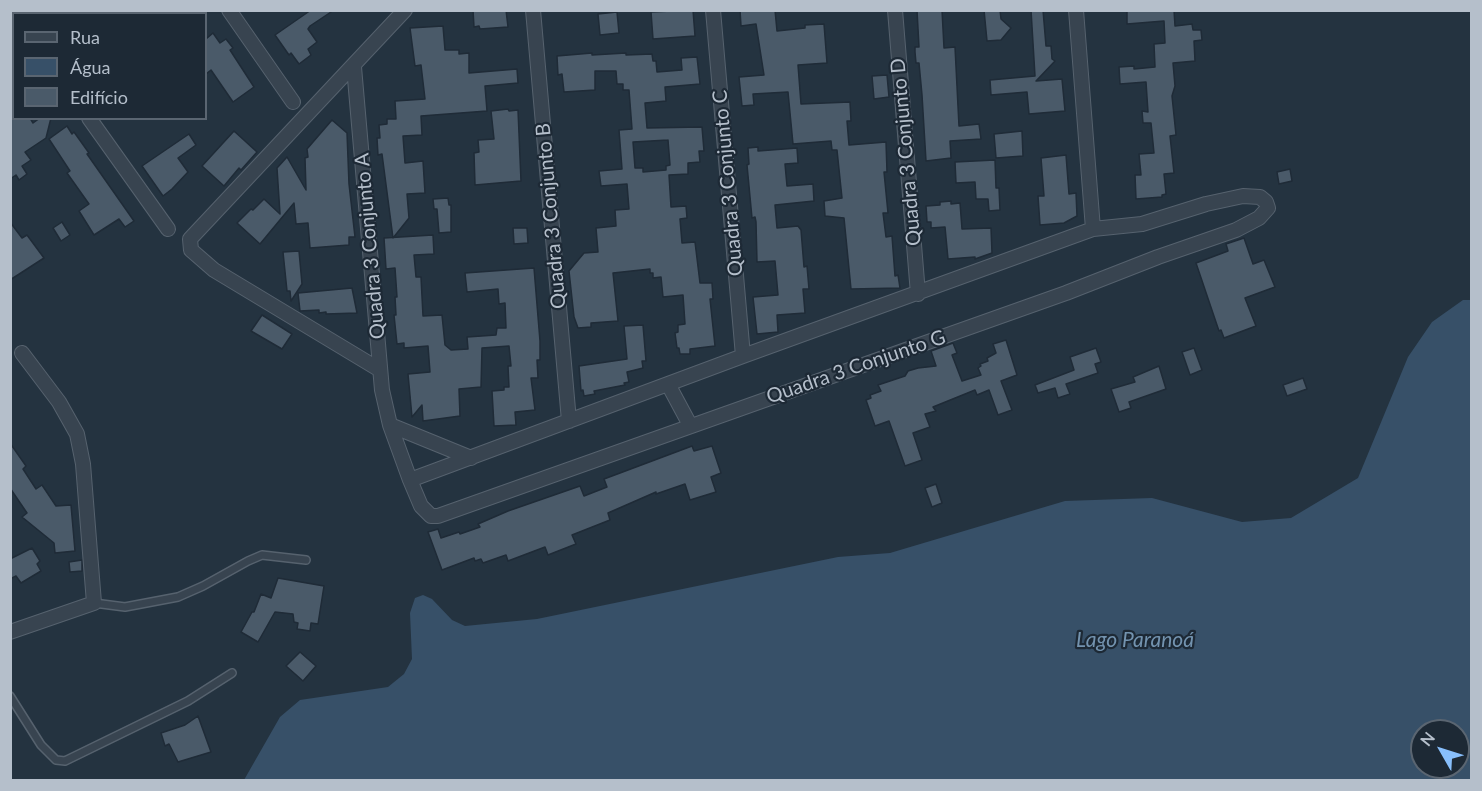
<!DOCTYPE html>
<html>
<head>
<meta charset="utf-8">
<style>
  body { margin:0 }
  #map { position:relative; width:1482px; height:791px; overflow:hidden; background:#243340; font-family:Lato,sans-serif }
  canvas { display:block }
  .frame { position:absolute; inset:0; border:12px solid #b5bfcb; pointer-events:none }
  .legend { position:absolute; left:12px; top:12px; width:195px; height:108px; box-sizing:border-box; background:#1d2935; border:2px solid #5a6571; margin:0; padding:8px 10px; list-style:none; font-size:18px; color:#b5bfcb }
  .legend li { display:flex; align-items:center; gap:12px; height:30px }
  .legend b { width:30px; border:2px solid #5a6571 }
  .north { position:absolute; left:1410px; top:719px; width:60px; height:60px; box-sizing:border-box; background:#1d2935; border:2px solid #5a6571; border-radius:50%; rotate:309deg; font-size:16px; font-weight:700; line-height:24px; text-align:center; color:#b5bfcb }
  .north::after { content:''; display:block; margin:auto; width:21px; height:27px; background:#88bffc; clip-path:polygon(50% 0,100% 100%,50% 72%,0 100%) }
</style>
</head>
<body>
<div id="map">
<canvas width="1482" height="791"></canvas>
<div class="frame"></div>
<ul class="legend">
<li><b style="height:8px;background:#384450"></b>Rua</li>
<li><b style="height:16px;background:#375068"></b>Água</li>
<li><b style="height:16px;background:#4a5a69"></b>Edifício</li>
</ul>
<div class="north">N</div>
</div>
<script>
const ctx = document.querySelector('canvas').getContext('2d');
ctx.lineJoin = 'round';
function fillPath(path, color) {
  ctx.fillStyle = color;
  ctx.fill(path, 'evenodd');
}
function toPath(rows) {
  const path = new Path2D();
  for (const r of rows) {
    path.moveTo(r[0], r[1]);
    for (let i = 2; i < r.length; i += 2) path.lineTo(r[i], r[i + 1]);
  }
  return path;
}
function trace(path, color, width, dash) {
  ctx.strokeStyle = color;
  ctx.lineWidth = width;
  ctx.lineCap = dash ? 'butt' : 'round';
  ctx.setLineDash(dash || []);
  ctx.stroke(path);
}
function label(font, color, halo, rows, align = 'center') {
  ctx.font = font + ' Lato,sans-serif';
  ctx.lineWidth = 4.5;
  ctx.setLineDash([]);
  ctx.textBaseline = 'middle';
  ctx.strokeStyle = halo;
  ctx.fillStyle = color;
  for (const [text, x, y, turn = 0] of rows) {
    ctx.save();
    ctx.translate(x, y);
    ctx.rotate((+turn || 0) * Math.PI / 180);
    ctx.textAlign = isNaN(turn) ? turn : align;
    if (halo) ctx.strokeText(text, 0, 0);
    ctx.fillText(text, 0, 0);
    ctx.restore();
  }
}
fillPath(toPath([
  [1463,300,1472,300,1471,780,244,780,280,717,300,700,388,687,404,674,412,659,410,613,415,598,423,595,432,599,452,620,465,626,537,619,838,557,890,553,1065,501,1152,498,1242,522,1291,518,1358,478,1408,357,1432,322],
  [1422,731,1458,731,1458,767,1422,767]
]), '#375068');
const building = toPath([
  [311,10,334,10,310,26,308,29,317,42,308,49,311,55,299,64,291,53,289,55,275,35,311,10],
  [473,10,506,10,508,27,480,29,479,26,474,27,473,10],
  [693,10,695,36,653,39,651,12,693,10],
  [740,10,775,10,777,31,805,28,805,25,824,24,827,63,798,65,801,104,850,102,851,121,847,121,849,145,886,142,887,172,884,172,888,213,883,213,886,237,892,236,895,276,898,275,900,288,851,289,844,218,825,216,824,201,842,198,837,150,832,150,831,141,793,144,788,92,753,94,754,105,742,106,739,77,764,75,756,24,741,26,740,10],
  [917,10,942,10,944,48,955,47,959,126,979,124,981,139,950,141,951,158,926,161,922,95,919,63,916,63,915,52,915,47,919,47,917,10],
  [984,10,1000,10,1001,19,1011,28,1001,40,987,41,984,10],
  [1031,10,1043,10,1046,46,1051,46,1052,59,1055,61,1036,81,1062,79,1065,111,1029,114,1027,92,991,95,990,80,1035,76,1031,10],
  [1127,10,1174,10,1175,26,1192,24,1193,30,1201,30,1202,40,1194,41,1195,61,1173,63,1175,86,1172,96,1176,135,1170,136,1174,173,1164,174,1166,194,1162,195,1162,197,1136,199,1135,175,1141,175,1139,154,1154,153,1151,123,1143,123,1142,111,1148,112,1146,82,1120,84,1119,67,1134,66,1134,69,1155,67,1154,44,1165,43,1164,21,1127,24,1127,10],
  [617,12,619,33,600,35,598,14,617,12],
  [443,26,445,50,459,50,459,54,469,53,469,73,517,69,518,83,485,86,487,111,421,116,422,135,403,136,405,163,423,161,425,193,407,194,409,218,393,238,382,154,378,155,377,138,380,138,379,125,387,124,387,119,396,119,395,101,425,99,421,65,415,66,410,28,443,26],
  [213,33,220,43,226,39,233,48,230,50,254,87,233,102,211,70,206,74,206,39,213,33],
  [592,53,592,55,626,53,626,55,652,54,653,61,656,61,657,72,682,70,681,58,697,57,700,84,665,87,666,101,645,103,647,128,702,127,704,151,699,151,700,162,688,163,688,174,669,175,671,207,686,206,687,218,680,219,682,243,695,242,700,283,712,283,713,299,710,299,715,346,690,349,690,354,680,354,679,348,677,348,675,333,678,332,678,325,685,324,683,295,663,297,661,277,653,278,653,273,650,273,650,269,613,273,618,321,591,323,591,327,578,328,574,317,569,271,584,253,598,252,596,228,616,226,615,210,629,209,627,184,601,186,599,171,622,169,619,130,632,129,629,90,623,90,623,84,617,84,616,71,595,71,595,90,564,92,562,74,558,75,557,56,592,53],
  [668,140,670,165,666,166,666,170,643,172,643,168,635,168,633,142,668,140],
  [887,75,889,97,874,99,872,76,887,75],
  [508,109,509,111,518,110,521,181,475,185,474,153,479,152,478,140,494,139,491,111,508,109],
  [10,118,30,118,33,123,40,118,51,118,46,138,25,152,31,160,22,166,27,174,19,180,16,175,10,179,10,118],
  [332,120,347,133,349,184,355,237,349,237,349,245,310,248,308,223,296,224,294,203,260,244,237,223,251,209,253,210,264,199,280,214,277,168,287,157,306,190,305,158,308,157,307,149,332,120],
  [67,126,72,134,74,132,89,153,87,154,134,221,125,227,119,219,94,235,79,211,89,204,67,173,70,171,49,139,67,126],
  [234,131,257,152,241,170,239,168,224,186,202,166,234,131],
  [1022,131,1023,156,996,158,994,134,1022,131],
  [189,134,196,145,178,158,188,172,172,189,163,196,142,166,189,134],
  [758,147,758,151,797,148,798,163,785,164,787,186,813,184,814,201,775,205,777,228,798,226,801,230,804,267,807,266,809,289,803,289,805,313,777,315,778,332,757,334,753,297,778,295,775,261,757,262,756,222,755,217,752,218,747,165,749,164,748,148,758,147],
  [1066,155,1069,194,1076,193,1077,216,1064,223,1040,225,1038,196,1044,196,1041,158,1066,155],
  [995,160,996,188,999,188,1000,210,989,211,988,199,976,199,975,182,956,183,955,162,995,160],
  [1290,169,1292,181,1279,184,1277,172,1290,169],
  [448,198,449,205,451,205,451,232,439,233,437,209,434,209,433,199,448,198],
  [951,201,951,204,960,203,962,229,991,228,992,253,975,259,975,257,948,259,945,227,931,228,931,222,927,222,926,206,940,205,940,202,951,201],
  [10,222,22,238,27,235,44,258,10,280,10,222],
  [62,222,70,235,61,241,53,228,62,222],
  [513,228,527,228,528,243,514,244,513,228],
  [433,235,434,254,414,255,416,277,421,277,423,316,442,315,445,345,451,350,468,349,467,337,496,335,497,328,506,328,505,303,499,304,498,289,467,292,465,273,534,268,540,341,540,360,537,360,538,378,531,378,535,410,515,412,516,425,494,426,492,391,504,390,504,387,509,387,508,366,511,366,509,346,482,348,481,387,459,389,460,416,423,421,422,405,412,417,408,374,430,372,428,346,404,348,404,343,397,344,394,315,396,315,395,297,397,297,395,268,386,269,384,238,433,235],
  [1244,238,1253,264,1264,260,1275,287,1245,298,1256,326,1224,338,1221,330,1219,331,1196,263,1228,251,1226,244,1244,238],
  [299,251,302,284,291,301,290,291,287,291,283,252,299,251],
  [352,288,357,313,326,314,326,312,319,313,319,310,300,311,298,293,352,288],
  [262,315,292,334,282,349,251,331,262,315],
  [643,325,646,361,642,361,643,368,627,372,629,382,624,383,625,385,594,391,595,394,584,396,583,390,581,391,579,366,627,359,624,326,643,325],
  [1006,340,1017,375,1001,381,1012,410,998,415,989,390,977,395,975,390,933,407,936,411,925,414,930,427,913,433,922,460,905,466,889,421,875,426,866,400,871,398,870,395,881,391,878,385,905,376,908,371,918,368,936,366,931,351,953,343,957,353,952,355,962,381,981,375,978,368,981,366,980,364,988,361,987,358,996,353,993,344,1006,340],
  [1096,348,1101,362,1095,364,1098,373,1066,384,1070,394,1058,398,1055,388,1038,393,1035,385,1074,370,1070,357,1096,348],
  [1194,348,1202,370,1190,375,1182,352,1194,348],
  [1159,366,1166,389,1129,402,1131,408,1119,412,1111,389,1135,382,1133,377,1159,366],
  [1303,378,1307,389,1287,396,1283,385,1303,378],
  [10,443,26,466,23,469,36,489,42,485,56,506,71,505,75,551,55,553,54,543,22,517,27,513,10,488,10,443],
  [692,446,694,451,712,446,721,473,711,477,716,492,690,500,685,484,656,494,656,492,608,513,610,520,572,535,576,544,548,555,545,547,508,561,506,555,483,563,481,559,475,561,474,558,442,570,428,532,438,529,441,538,459,532,460,534,480,527,478,524,508,511,580,486,584,496,607,487,604,479,692,446],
  [936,484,942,503,932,507,925,488,936,484],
  [32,548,40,561,37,564,41,571,21,583,16,576,10,579,10,559,32,548],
  [82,560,82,571,70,572,69,562,82,560],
  [278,578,324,586,318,624,311,623,310,631,297,629,298,623,294,622,293,614,275,612,258,642,241,632,252,612,254,612,261,594,271,598,278,578],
  [300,652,316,666,303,681,286,666,300,652],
  [198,716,211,752,178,762,169,744,165,746,161,733,185,725,198,716]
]);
fillPath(building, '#4a5a69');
trace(building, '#1f2b37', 1.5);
const lane = toPath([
  [94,603,125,607,178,597,203,586,248,561,262,555,306,560],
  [10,696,41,745,56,760,65,761,188,701,232,673]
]);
const street = toPath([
  [12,10,14,14],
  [229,10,293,102],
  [533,10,569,421],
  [713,10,743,356],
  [895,10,918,294],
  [1076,10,1093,229],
  [354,67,382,390,390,425,410,480,421,506,431,516,438,516,1066,293,1158,257,1236,230,1259,218,1268,208,1266,202,1260,197,1243,196,1206,204,1142,224,1093,229,743,356,410,480],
  [89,118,168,229],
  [380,370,214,270,191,250,190,239,405,10],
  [668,384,690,425],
  [390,425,471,458],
  [10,632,94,603,83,464,77,434,59,402,22,353]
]);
trace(lane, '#56626e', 10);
trace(street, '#56626e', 16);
trace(lane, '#384450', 7);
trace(street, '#384450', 14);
label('20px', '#b5bfcb', '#1d2935', [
  ["Quadra 3 Conjunto D",906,152,-95],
  ["Quadra 3 Conjunto C",728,183,-95],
  ["Quadra 3 Conjunto B",551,216,-95],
  ["Quadra 3 Conjunto A",370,246,-95],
  ["Quadra 3 Conjunto G",856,367,-19]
]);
label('italic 21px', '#7393af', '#1d2935', [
  ["Lago Paranoá",1135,640]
]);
</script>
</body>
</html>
